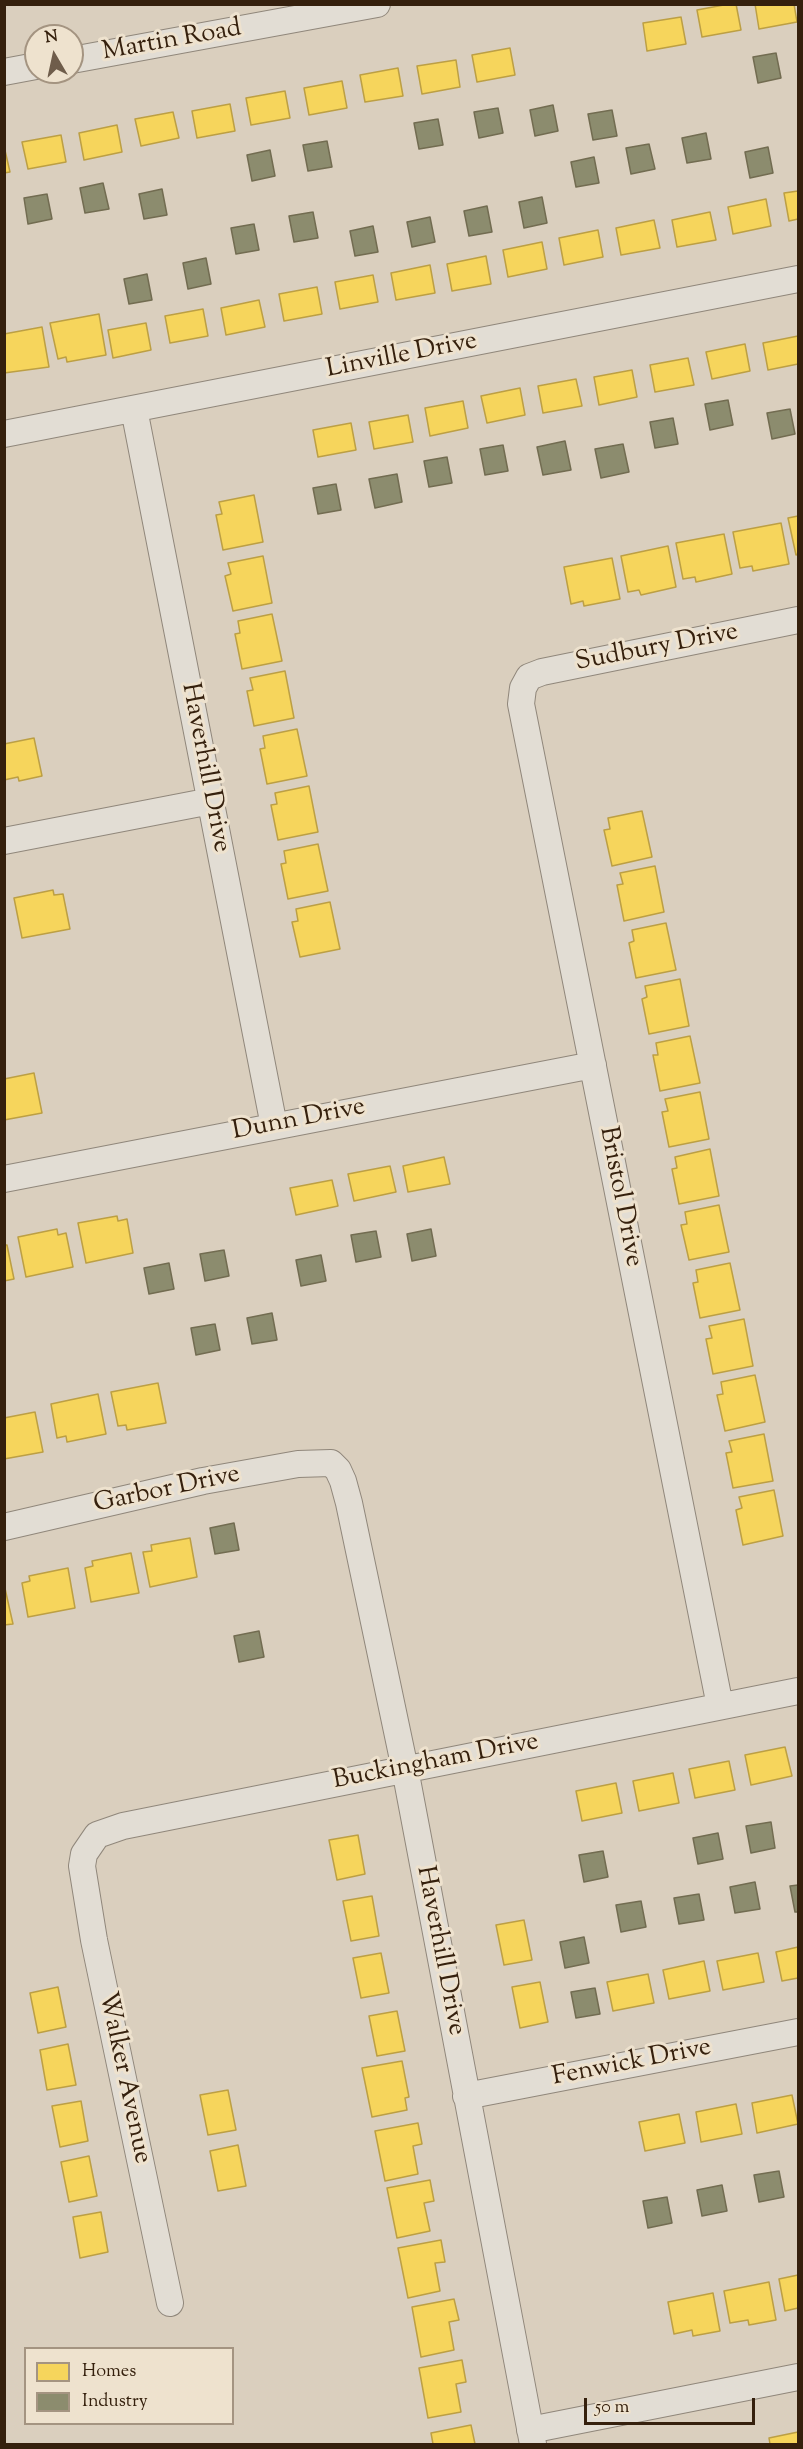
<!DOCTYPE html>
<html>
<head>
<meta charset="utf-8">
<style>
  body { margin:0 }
  #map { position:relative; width:803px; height:2449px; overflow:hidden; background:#dacfbe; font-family:"Sorts Mill Goudy",serif }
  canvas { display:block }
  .frame { position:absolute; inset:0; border:6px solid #35200d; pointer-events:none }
  .legend { position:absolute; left:24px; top:2347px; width:210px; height:78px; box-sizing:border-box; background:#eee2ce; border:2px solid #a49481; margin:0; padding:8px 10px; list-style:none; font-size:18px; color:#35200d }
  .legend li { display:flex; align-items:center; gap:12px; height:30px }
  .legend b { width:30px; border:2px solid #a49481 }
  .north { position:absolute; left:24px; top:24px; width:60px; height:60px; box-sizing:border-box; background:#eee2ce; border:2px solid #a49481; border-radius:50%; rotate:351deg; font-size:16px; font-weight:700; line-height:24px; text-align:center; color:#35200d }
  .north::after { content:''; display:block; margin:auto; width:21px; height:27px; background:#6f5d4b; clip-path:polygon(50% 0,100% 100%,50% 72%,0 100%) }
  .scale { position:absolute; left:584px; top:2398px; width:171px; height:27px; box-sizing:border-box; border:3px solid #35200d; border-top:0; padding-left:8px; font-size:18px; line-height:21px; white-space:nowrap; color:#35200d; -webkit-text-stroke:4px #eee2ce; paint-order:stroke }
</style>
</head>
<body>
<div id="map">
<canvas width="803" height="2449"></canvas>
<div class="frame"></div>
<ul class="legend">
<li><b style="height:16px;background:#f6d55c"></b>Homes</li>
<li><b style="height:16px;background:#8c8c6e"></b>Industry</li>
</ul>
<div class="north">N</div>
<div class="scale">50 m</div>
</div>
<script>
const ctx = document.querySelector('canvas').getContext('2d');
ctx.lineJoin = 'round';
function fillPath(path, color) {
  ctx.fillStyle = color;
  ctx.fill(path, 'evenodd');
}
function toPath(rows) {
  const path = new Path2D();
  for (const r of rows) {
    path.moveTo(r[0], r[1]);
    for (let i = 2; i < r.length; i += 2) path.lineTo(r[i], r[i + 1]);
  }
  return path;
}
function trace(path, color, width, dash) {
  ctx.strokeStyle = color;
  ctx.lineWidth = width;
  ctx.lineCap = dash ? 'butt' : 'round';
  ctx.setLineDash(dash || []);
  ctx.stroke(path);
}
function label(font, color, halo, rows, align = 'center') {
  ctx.font = font + ' "Sorts Mill Goudy",serif';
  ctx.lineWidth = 6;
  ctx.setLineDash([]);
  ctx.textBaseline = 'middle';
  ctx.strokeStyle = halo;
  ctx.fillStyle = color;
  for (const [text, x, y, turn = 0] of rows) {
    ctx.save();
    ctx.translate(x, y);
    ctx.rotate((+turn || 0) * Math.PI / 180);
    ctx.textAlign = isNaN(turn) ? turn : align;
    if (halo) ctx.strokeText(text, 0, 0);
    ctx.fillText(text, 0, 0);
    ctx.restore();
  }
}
const homes = toPath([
  [729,4,736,4,741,30,702,37,697,10,729,4],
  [755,4,794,4,797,22,759,29,755,4],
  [681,17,686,44,647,51,643,23,681,17],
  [510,48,515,75,477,82,472,55,510,48],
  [456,60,460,87,422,94,417,66,456,60],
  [398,68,403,96,365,102,360,75,398,68],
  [342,81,347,108,309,115,304,88,342,81],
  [285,91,290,118,251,125,246,98,285,91],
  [230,104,235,131,197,138,192,111,230,104],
  [173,112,179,138,141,146,135,119,173,112],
  [117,125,122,152,84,160,79,133,117,125],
  [61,135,66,162,28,169,22,142,61,135],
  [4,146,10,172,4,173,4,146],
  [798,191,798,219,789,221,784,193,798,191],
  [766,199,771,226,733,234,728,207,766,199],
  [710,212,716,240,677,247,672,220,710,212],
  [654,220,660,248,621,255,616,228,654,220],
  [598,230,603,257,564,265,559,238,598,230],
  [542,242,547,269,508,277,503,250,542,242],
  [486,256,491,284,452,291,447,264,486,256],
  [430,265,435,293,396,300,391,273,430,265],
  [373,275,378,302,340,309,335,282,373,275],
  [317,287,322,314,284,321,279,294,317,287],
  [259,300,265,327,226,335,221,308,259,300],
  [203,309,208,336,170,343,165,316,203,309],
  [99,314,106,355,67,362,66,357,58,359,50,323,99,314],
  [146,323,151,350,113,358,108,330,146,323],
  [42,327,49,367,4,373,4,334,42,327],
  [798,336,798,364,768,370,763,343,798,336],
  [745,344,750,371,712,379,706,352,745,344],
  [688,358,694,385,655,392,650,365,688,358],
  [632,370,637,397,599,405,594,377,632,370],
  [576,379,582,406,543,413,538,386,576,379],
  [520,388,525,415,487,423,481,396,520,388],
  [463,401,468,428,430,436,425,408,463,401],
  [408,415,413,442,374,449,369,422,408,415],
  [351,423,356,450,318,457,313,430,351,423],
  [254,495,263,542,223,550,216,515,222,514,219,502,254,495],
  [798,516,798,554,796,555,788,518,798,516],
  [781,523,789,564,753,571,752,566,740,568,733,532,781,523],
  [724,534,732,574,696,582,695,577,683,579,676,543,724,534],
  [668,546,676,587,641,595,639,590,628,592,621,556,668,546],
  [263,556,272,603,233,611,225,576,231,574,228,563,263,556],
  [612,558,620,599,584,606,583,601,571,604,564,567,612,558],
  [272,614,282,661,242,669,235,634,240,633,238,621,272,614],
  [285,671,294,718,254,726,247,691,253,690,250,678,285,671],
  [297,729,307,776,267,784,260,749,265,748,263,736,297,729],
  [34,738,42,776,19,781,18,777,4,780,4,744,34,738],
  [309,786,318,832,278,840,271,805,277,804,275,793,309,786],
  [642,811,652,857,612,866,604,830,610,829,608,818,642,811],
  [318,844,328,891,288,899,281,864,286,863,284,851,318,844],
  [655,866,664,912,624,921,617,885,623,884,620,873,655,866],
  [53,890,54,895,63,894,70,929,22,938,14,898,53,890],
  [330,902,340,949,300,957,292,922,298,921,296,909,330,902],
  [666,923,676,970,636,978,629,943,634,941,632,930,666,923],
  [680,979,689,1026,649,1034,642,999,647,997,645,986,680,979],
  [690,1036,700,1083,660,1091,653,1055,658,1055,656,1043,690,1036],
  [34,1073,42,1113,4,1120,4,1079,34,1073],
  [700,1092,709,1139,669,1147,662,1112,668,1111,665,1099,700,1092],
  [710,1149,719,1196,679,1204,672,1169,677,1168,675,1157,710,1149],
  [444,1157,450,1184,408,1192,403,1166,444,1157],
  [390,1166,396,1192,354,1201,348,1174,390,1166],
  [332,1180,338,1206,296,1215,290,1188,332,1180],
  [719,1205,729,1252,689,1260,681,1225,687,1224,685,1212,719,1205],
  [117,1216,118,1221,127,1219,133,1253,86,1263,78,1223,117,1216],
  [57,1229,58,1235,66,1233,73,1267,26,1277,18,1237,57,1229],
  [4,1245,7,1245,14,1279,4,1281,4,1245],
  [730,1263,740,1310,700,1318,693,1283,698,1282,696,1270,730,1263],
  [744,1319,753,1366,713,1374,706,1339,712,1338,709,1326,744,1319],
  [755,1375,765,1422,725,1431,717,1395,723,1394,721,1382,755,1375],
  [158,1383,166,1423,127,1430,126,1425,118,1426,111,1392,158,1383],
  [98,1394,106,1434,67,1442,66,1436,57,1438,51,1404,98,1394],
  [35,1412,43,1452,4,1459,4,1418,35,1412],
  [764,1434,773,1481,733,1488,726,1453,732,1452,729,1441,764,1434],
  [774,1490,783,1536,743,1545,736,1510,742,1508,739,1497,774,1490],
  [190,1538,197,1577,150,1587,143,1552,152,1551,151,1545,190,1538],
  [131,1553,139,1593,91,1602,85,1568,93,1566,92,1561,131,1553],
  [68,1568,75,1608,28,1617,22,1583,30,1581,29,1576,68,1568],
  [4,1584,13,1624,4,1625,4,1584],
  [785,1747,792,1776,751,1785,745,1755,785,1747],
  [729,1761,735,1790,695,1798,689,1769,729,1761],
  [673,1773,679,1803,639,1811,633,1781,673,1773],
  [616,1783,622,1813,582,1821,576,1791,616,1783],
  [358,1835,365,1874,337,1880,329,1840,358,1835],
  [372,1896,379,1936,351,1941,343,1901,372,1896],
  [524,1920,532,1960,504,1965,496,1925,524,1920],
  [798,1947,798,1978,782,1981,776,1952,798,1947],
  [381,1953,389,1993,361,1998,353,1958,381,1953],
  [758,1953,764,1982,723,1990,717,1961,758,1953],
  [704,1961,710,1991,669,1999,663,1970,704,1961],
  [648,1974,654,2003,613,2011,607,1982,648,1974],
  [540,1982,548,2022,520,2028,512,1987,540,1982],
  [58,1987,66,2027,38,2033,30,1993,58,1987],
  [397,2011,405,2051,377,2056,369,2016,397,2011],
  [68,2044,76,2085,47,2090,40,2050,68,2044],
  [402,2061,409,2097,405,2098,407,2110,372,2117,362,2068,402,2061],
  [228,2090,236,2130,208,2135,200,2095,228,2090],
  [792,2095,798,2124,757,2133,752,2103,792,2095],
  [81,2101,88,2141,60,2147,52,2106,81,2101],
  [736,2104,742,2134,701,2142,696,2112,736,2104],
  [679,2114,685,2143,645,2151,639,2122,679,2114],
  [418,2123,422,2144,413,2146,418,2174,385,2181,375,2131,418,2123],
  [238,2145,246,2186,218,2191,210,2151,238,2145],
  [89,2156,97,2196,69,2202,61,2162,89,2156],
  [430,2180,434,2201,424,2203,430,2231,397,2238,387,2188,430,2180],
  [101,2212,108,2252,80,2258,73,2217,101,2212],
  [441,2240,445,2262,435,2263,440,2291,408,2298,398,2248,441,2240],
  [798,2275,798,2308,785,2311,779,2279,798,2275],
  [769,2282,776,2320,749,2325,748,2320,730,2323,724,2291,769,2282],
  [713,2293,720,2331,693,2336,692,2330,674,2334,668,2302,713,2293],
  [454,2299,459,2320,449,2322,454,2350,421,2357,412,2307,454,2299],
  [462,2360,466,2382,456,2384,461,2412,428,2418,419,2368,462,2360],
  [471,2425,475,2444,433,2444,431,2433,471,2425],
  [798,2432,798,2444,770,2444,769,2438,798,2432]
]);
fillPath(homes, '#f6d55c');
trace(homes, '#bc9f44', 1.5);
const industry = toPath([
  [776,53,781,78,758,83,753,57,776,53],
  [553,105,558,131,535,136,530,110,553,105],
  [498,108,503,133,479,138,474,112,498,108],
  [612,110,617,136,593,140,588,114,612,110],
  [438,119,443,145,419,149,414,123,438,119],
  [706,133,711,159,687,163,682,138,706,133],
  [327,141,332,167,308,171,303,145,327,141],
  [649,144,655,169,631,174,626,148,649,144],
  [768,147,773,173,750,178,745,152,768,147],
  [270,150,275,176,252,181,247,155,270,150],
  [594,157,599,183,576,187,571,162,594,157],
  [103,183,109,209,85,213,80,188,103,183],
  [162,189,167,215,144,219,139,194,162,189],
  [47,194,52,219,28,224,24,198,47,194],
  [542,197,547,223,524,228,519,202,542,197],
  [487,206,492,232,469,236,464,211,487,206],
  [313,212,318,238,294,242,289,216,313,212],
  [430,217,435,242,412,247,407,222,430,217],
  [254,224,259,250,236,254,231,228,254,224],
  [373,226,378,252,355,256,350,231,373,226],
  [206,258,211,284,188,289,183,263,206,258],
  [147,274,152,300,129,304,124,279,147,274],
  [728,400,733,425,710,430,705,404,728,400],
  [790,409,795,434,772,439,767,413,790,409],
  [673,418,678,444,655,448,650,422,673,418],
  [565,441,571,470,543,475,537,447,565,441],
  [623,444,629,472,601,478,595,449,623,444],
  [503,445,508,471,485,475,480,449,503,445],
  [447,457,452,483,429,487,424,461,447,457],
  [397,474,402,502,375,508,369,479,397,474],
  [336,484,341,510,318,514,313,488,336,484],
  [431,1229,436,1256,412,1261,407,1234,431,1229],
  [376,1231,381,1257,356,1262,351,1235,376,1231],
  [224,1250,229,1276,205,1281,200,1254,224,1250],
  [321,1255,326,1281,301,1286,296,1260,321,1255],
  [169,1263,174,1289,149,1294,144,1268,169,1263],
  [272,1313,277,1340,252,1344,247,1318,272,1313],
  [215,1324,220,1350,196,1355,191,1328,215,1324],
  [234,1523,239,1550,215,1554,210,1528,234,1523],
  [259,1631,264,1657,239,1662,234,1636,259,1631],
  [771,1822,775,1848,751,1853,746,1826,771,1822],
  [718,1833,723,1859,698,1864,693,1838,718,1833],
  [603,1851,608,1877,584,1882,579,1855,603,1851],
  [755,1882,760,1909,735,1913,730,1887,755,1882],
  [798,1885,798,1912,795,1912,790,1886,798,1885],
  [699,1894,704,1920,679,1924,674,1898,699,1894],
  [641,1901,646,1927,621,1932,616,1905,641,1901],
  [584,1937,589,1963,565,1968,560,1942,584,1937],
  [595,1988,600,2014,576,2018,571,1992,595,1988],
  [779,2171,784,2197,759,2202,754,2175,779,2171],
  [722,2185,727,2211,702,2216,697,2190,722,2185],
  [667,2197,672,2223,648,2228,643,2201,667,2197]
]);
fillPath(industry, '#8c8c6e');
trace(industry, '#726c51', 1.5);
const minor = toPath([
  [72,60,377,4],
  [4,72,36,66],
  [134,409,274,1126],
  [4,434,798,279],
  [4,841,211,801],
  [4,1179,593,1065],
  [4,1527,203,1481,298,1464,331,1463,338,1470,343,1481,349,1503,405,1769,533,2444],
  [720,1706,521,704,523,688,529,677,542,672,798,620],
  [466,2096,798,2032],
  [170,2303,94,1940,82,1866,84,1854,97,1835,123,1826,798,1691],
  [530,2430,798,2377]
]);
trace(minor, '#90877b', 28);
trace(minor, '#e2ddd4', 26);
label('26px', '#35200d', '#eee2ce', [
  ["Martin Road",172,42,-10],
  ["Linville Drive",402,357,-11],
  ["Sudbury Drive",657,649,-11],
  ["Haverhill Drive",204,768,79],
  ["Dunn Drive",299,1121,-11],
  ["Bristol Drive",619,1197,79],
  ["Garbor Drive",167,1491,-12],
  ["Buckingham Drive",436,1763,-11],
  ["Haverhill Drive",439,1951,79],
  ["Fenwick Drive",632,2064,-11],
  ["Walker Avenue",123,2078,78]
]);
</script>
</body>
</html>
